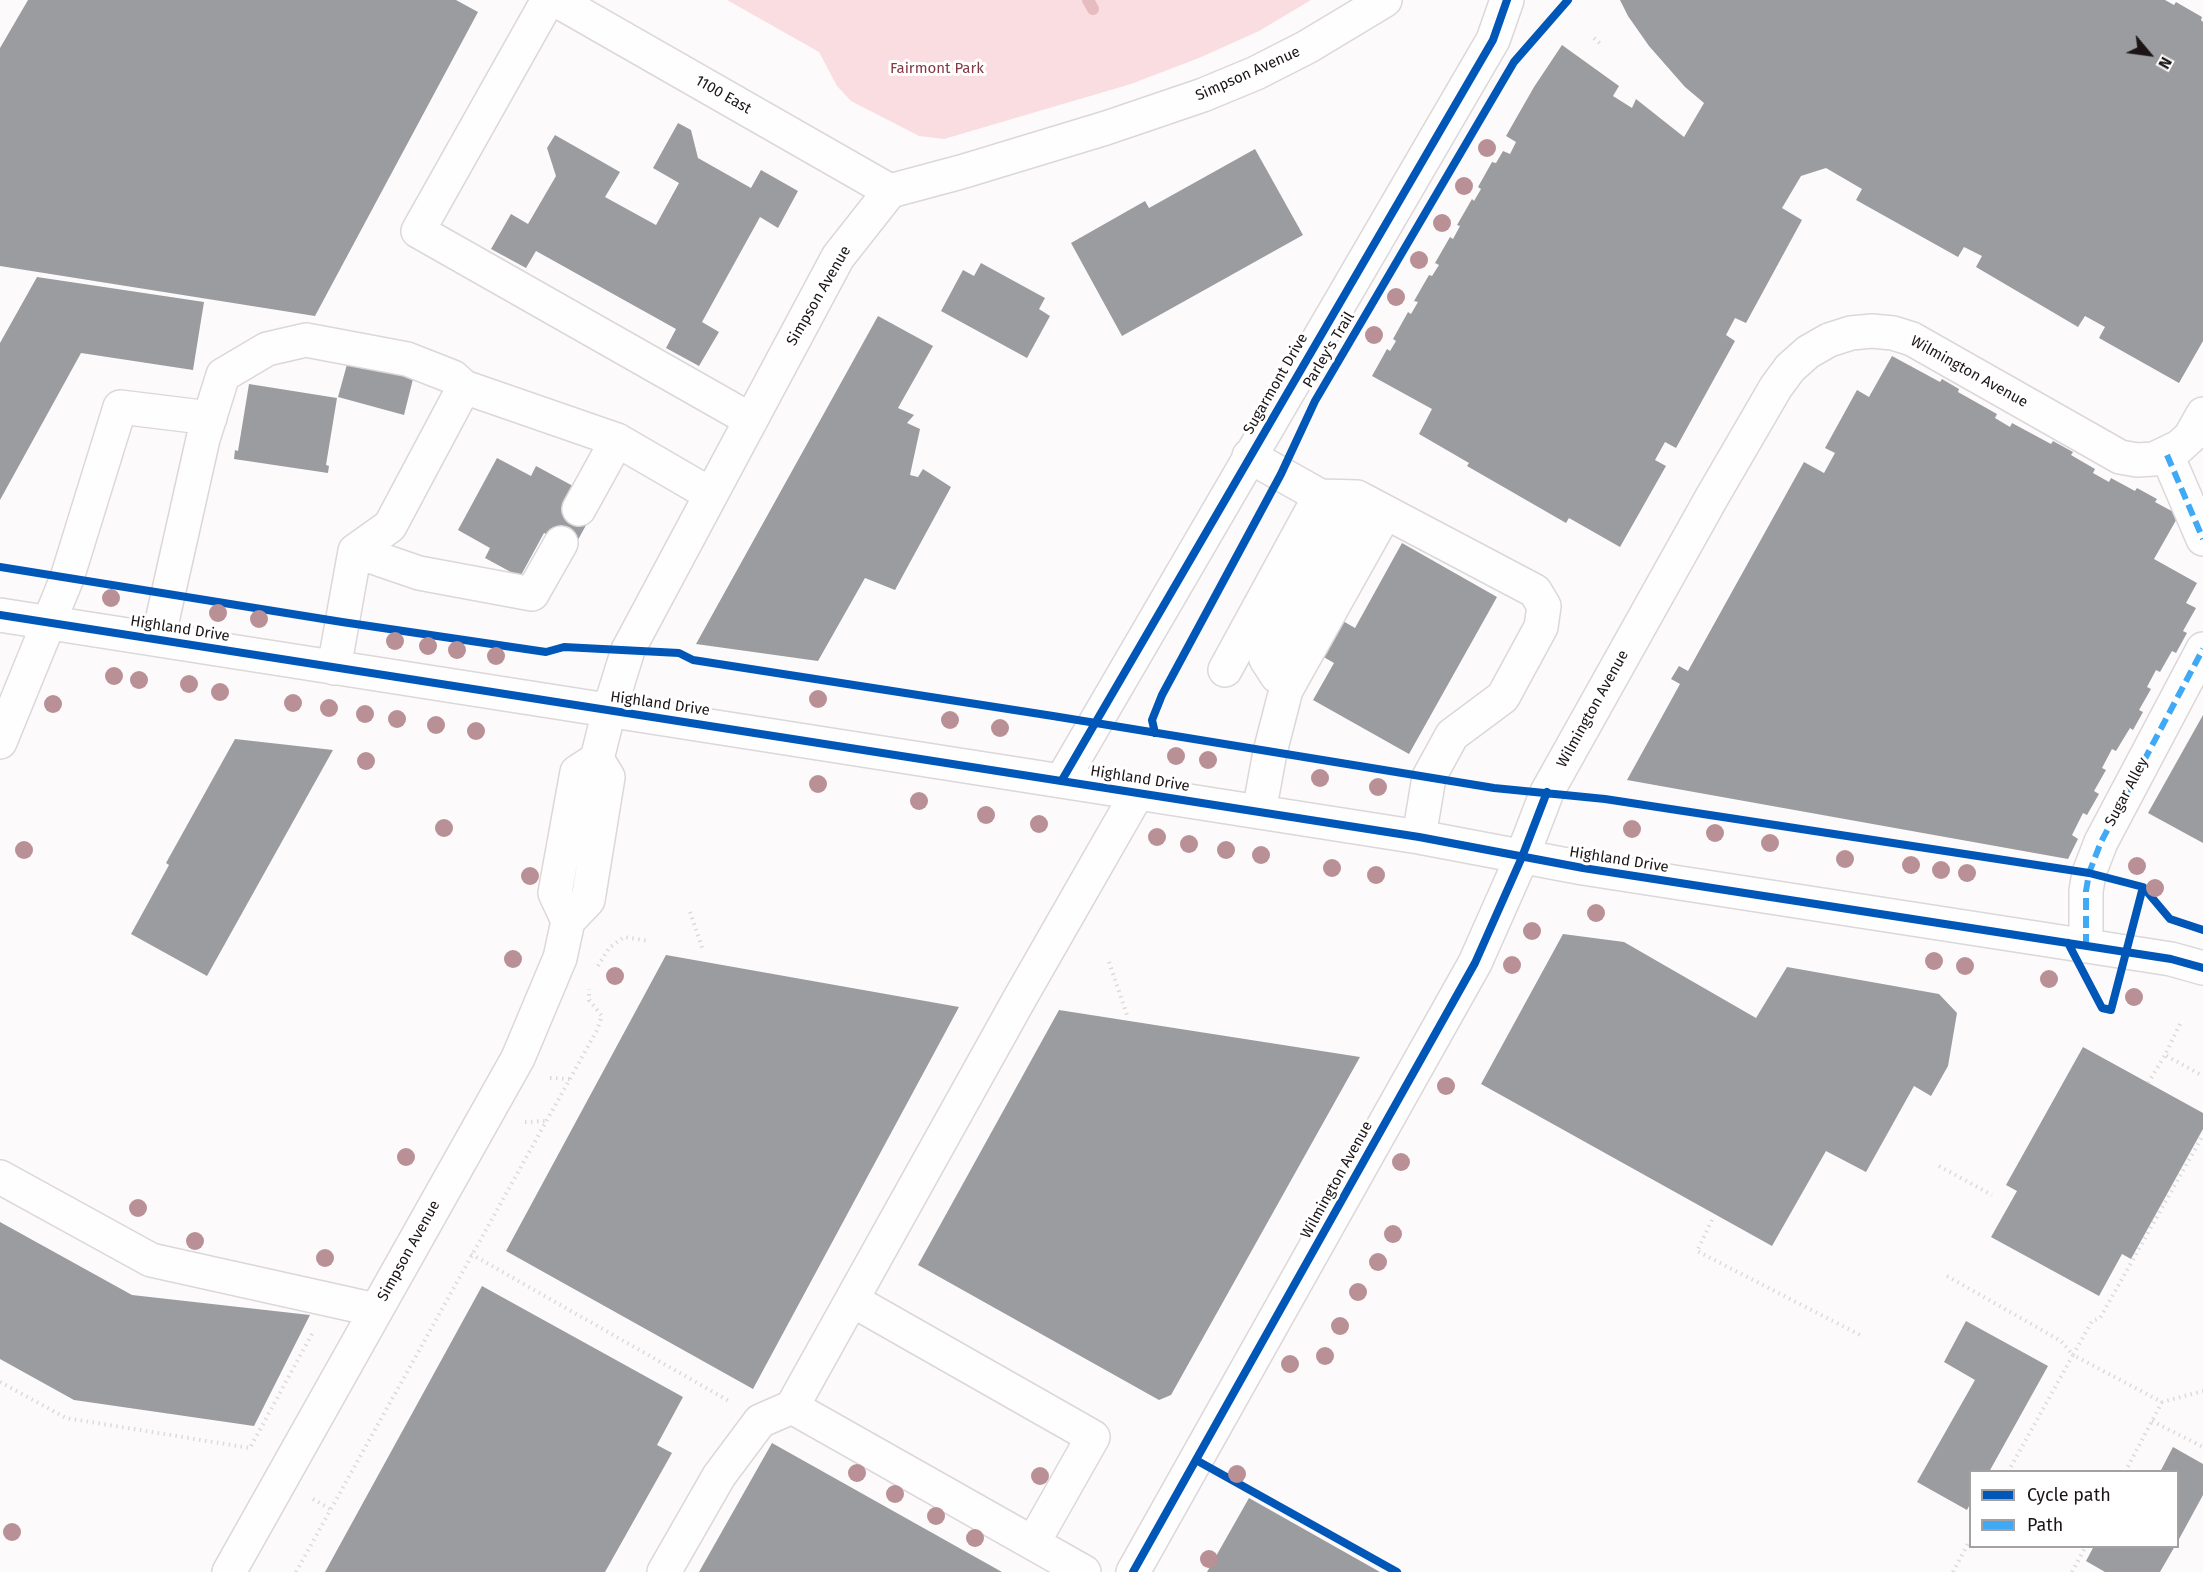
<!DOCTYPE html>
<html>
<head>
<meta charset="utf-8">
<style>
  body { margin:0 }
  #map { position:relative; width:2203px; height:1572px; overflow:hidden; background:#fdfafb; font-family:"Fira Sans",sans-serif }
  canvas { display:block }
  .legend { position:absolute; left:1969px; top:1470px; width:210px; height:78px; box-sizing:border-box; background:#fff; border:2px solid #a4a1a2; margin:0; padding:8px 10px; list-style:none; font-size:18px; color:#1c1516 }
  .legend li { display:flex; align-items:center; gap:12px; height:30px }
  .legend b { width:30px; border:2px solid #a4a1a2 }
  .north { position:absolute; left:2119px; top:24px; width:60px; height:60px; -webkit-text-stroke:4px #fff; paint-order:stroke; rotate:119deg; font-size:16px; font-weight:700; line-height:24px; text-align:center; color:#1c1516 }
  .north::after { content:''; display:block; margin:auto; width:21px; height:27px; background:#1c1516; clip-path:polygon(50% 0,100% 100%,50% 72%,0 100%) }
</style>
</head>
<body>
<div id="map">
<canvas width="2203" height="1572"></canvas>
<ul class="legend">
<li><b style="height:8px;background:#0057b8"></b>Cycle path</li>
<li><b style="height:8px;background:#3fa9f5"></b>Path</li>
</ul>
<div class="north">N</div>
</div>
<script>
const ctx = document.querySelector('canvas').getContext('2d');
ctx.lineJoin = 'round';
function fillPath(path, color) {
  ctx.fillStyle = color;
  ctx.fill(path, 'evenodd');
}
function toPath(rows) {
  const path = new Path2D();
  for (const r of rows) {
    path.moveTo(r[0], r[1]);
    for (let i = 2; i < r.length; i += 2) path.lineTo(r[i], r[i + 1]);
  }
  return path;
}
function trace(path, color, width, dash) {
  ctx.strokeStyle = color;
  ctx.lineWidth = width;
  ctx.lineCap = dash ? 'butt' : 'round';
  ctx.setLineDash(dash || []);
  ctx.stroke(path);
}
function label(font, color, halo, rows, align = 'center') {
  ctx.font = font + ' "Fira Sans",sans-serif';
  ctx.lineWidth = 6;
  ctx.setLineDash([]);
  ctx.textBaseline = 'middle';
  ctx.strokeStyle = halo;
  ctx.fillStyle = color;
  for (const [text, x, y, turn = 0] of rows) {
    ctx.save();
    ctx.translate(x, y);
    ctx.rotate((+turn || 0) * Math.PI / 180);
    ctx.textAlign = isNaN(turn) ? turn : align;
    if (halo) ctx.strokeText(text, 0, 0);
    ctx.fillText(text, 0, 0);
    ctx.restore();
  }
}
fillPath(toPath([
  [727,0,1311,0,1259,31,1199,58,1131,84,944,139,919,136,851,101,837,86,819,52]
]), '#fadde0');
trace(toPath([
  [1088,0,1093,9]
]), '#e7bcc0', 12);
fillPath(toPath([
  [28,0,456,0,478,12,315,316,0,266,0,48],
  [1620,0,2165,0,2174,5,2176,2,2202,17,2201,20,2203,22,2203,341,2179,383,2099,338,2105,327,2085,316,2078,327,1976,267,1982,256,1964,247,1958,257,1856,200,1862,189,1826,168,1801,176,1782,208,1802,220,1746,323,1735,318,1726,335,1735,341,1676,448,1665,442,1655,460,1666,466,1620,547,1569,518,1566,523,1467,466,1469,463,1419,434,1432,409,1372,376,1387,349,1390,351,1396,341,1393,339,1408,312,1411,314,1418,302,1414,301,1429,275,1432,276,1439,265,1435,263,1450,237,1453,239,1460,226,1457,225,1472,199,1474,201,1481,189,1478,187,1492,162,1496,163,1503,151,1510,154,1516,142,1506,136,1534,87,1562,45,1619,86,1613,96,1632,108,1636,99,1684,137,1704,103,1685,87,1649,46,1628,16],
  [678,123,691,130,698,158,751,188,761,170,798,191,778,228,760,217,702,322,719,332,699,366,666,348,676,329,536,251,526,268,491,249,511,214,528,224,556,176,547,148,555,135,620,172,605,197,656,225,679,183,653,168],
  [1255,149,1303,235,1122,336,1071,243,1145,201,1149,208],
  [981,263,1045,298,1039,309,1050,316,1027,358,941,311,963,270,974,276],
  [37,277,204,302,193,370,81,353,0,500,0,343],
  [878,316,933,346,898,408,914,415,907,423,920,429,910,475,918,477,923,469,951,487,895,590,865,578,818,661,696,644],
  [1892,356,1940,382,1942,379,1959,389,1958,392,1997,414,1995,418,2010,427,2012,423,2051,444,2053,441,2073,452,2071,455,2095,469,2093,473,2109,482,2111,478,2135,491,2137,488,2157,499,2155,502,2179,515,2154,559,2197,583,2186,603,2196,608,2183,631,2187,633,2176,653,2172,651,2160,672,2156,670,2147,687,2151,689,2139,710,2143,712,2133,730,2130,728,2116,751,2112,749,2102,768,2106,770,2094,791,2099,794,2087,815,2083,813,2072,835,2078,839,2068,859,1627,780,1680,684,1671,679,1679,666,1688,671,1804,462,1824,473,1835,453,1825,448,1857,390,1869,397],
  [349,357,414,375,404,415,338,397],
  [249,384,337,398,326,465,329,466,328,473,234,459,235,450,238,451],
  [497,458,531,476,536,466,573,486,564,501,591,516,573,549,544,533,520,577,485,558,490,548,458,530],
  [1402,543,1497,597,1409,754,1313,700,1334,663,1287,636,1307,600,1355,628],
  [2203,715,2203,843,2148,813],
  [235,739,333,750,207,976,131,934,169,865,166,863],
  [1563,934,1624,942,1756,1018,1787,967,1939,994,1957,1013,1948,1066,1931,1096,1914,1086,1866,1172,1826,1151,1772,1246,1481,1084],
  [666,955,959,1007,753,1389,506,1251],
  [1059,1010,1360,1057,1171,1395,1159,1400,918,1265],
  [2083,1047,2203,1113,2203,1129,2131,1259,2122,1254,2099,1296,1991,1237,2017,1191,2006,1185],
  [0,1222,132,1295,310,1315,254,1426,74,1400,0,1359],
  [482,1286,683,1397,657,1445,672,1453,605,1572,325,1572],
  [1966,1321,2048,1366,1989,1472,1970,1472,1970,1504,1967,1510,1917,1482,1975,1380,1944,1362],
  [772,1443,1002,1572,699,1572],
  [2173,1447,2203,1464,2203,1495,2178,1541,2178,1472,2160,1472],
  [1249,1498,1380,1572,1207,1572],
  [2094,1546,2175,1546,2160,1572,2105,1572,2086,1561]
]), '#9b9c9f');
const minor = toPath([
  [548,0,418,231,751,420],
  [556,0,890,191],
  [2167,455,2203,539],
  [1249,456,1320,496,1357,497,1535,591,1544,606,1541,627,1503,697,1452,735,1429,777,1419,837],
  [579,509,617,440],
  [355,551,419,573,532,594,561,543],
  [0,615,1419,837,1583,868,2171,959,2203,968],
  [158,639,203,439,223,375,267,349,306,340,407,359,453,377,464,387],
  [334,668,355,551,390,526,464,387,617,440,710,494],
  [1225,670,1320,496],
  [1277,676,1266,659,1357,497],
  [0,742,67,578,120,407,210,418],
  [1062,780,1493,40,1507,0],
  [1259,812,1270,752,1286,690,1385,513],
  [568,921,555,893,577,772,597,759,609,711,628,650,838,257,890,191,961,172,1106,128,1203,95,1256,73,1307,47,1385,0],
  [2086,946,2086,891,2089,873,2101,842,2203,649],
  [0,1177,151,1260,376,1310],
  [852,1300,1093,1437,1033,1543],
  [229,1572,518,1058,560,958,568,921,588,900,608,777,597,759],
  [664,1572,719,1476,760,1421,792,1407],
  [1084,1572,792,1407,1020,998,1138,792],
  [1133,1572,1475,963,1522,857,1547,792,1712,497,1776,387,1790,368,1808,352,1829,340,1851,333,1872,331,1893,333,1912,339,2106,449,2120,457,2137,460,2154,459,2179,447,2190,437,2203,414]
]);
trace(minor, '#dcd7d8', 36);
trace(toPath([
  [1594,38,1602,45],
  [690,912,703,950],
  [1109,962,1127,1015],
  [598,966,609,948,624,937,649,941],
  [2180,1024,2165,1055,2203,1076],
  [550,1078,570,1079],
  [2148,1083,2165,1055],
  [525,1122,546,1121],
  [1939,1166,1992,1195],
  [1712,1220,1697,1251,1862,1336],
  [471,1254,729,1401],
  [1947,1276,2061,1341,2073,1355,2092,1321,2100,1318,2203,1135],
  [0,1382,66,1418,250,1448,313,1332],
  [2152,1421,2203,1447],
  [2008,1472,2073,1355,2162,1402,2203,1391],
  [2125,1472,2162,1402],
  [313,1499,330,1509],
  [296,1572,597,1030,602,1016,589,1000,589,989],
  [1953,1572,1970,1540],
  [2072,1572,2086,1546]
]), '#dbdbdb', 4, [1.5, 4.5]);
trace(minor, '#fffefe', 33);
trace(toPath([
  [2167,455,2203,539],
  [2086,946,2086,891,2089,873,2101,842,2203,649]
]), '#3fa9f5', 6, [12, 6]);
trace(toPath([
  [0,567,342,622,546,652,564,647,679,653,693,660,1053,716,1494,788,1605,799,2089,873,2143,887,2170,919,2203,930],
  [0,615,1419,837,1583,868,2171,959,2203,968],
  [1155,733,1152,720,1162,695,1281,474,1315,401,1514,62,1568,0],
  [1062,780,1493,40,1507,0],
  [2068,943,2102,1008,2111,1010,2143,887],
  [1196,1460,1397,1572],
  [1133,1572,1475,963,1522,857,1547,792]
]), '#0057b8', 8);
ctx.fillStyle = '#b99096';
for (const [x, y] of [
  [1487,148],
  [1464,186],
  [1442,223],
  [1419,260],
  [1396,297],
  [1374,335],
  [111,598],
  [218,613],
  [259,619],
  [395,641],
  [428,646],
  [457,650],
  [496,656],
  [114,676],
  [139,680],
  [189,684],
  [220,692],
  [818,699],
  [293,703],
  [53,704],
  [329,708],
  [365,714],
  [397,719],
  [950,720],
  [436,725],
  [1000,728],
  [476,731],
  [1176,756],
  [1208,760],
  [366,761],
  [1320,778],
  [818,784],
  [1378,787],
  [919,801],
  [986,815],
  [1039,824],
  [444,828],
  [1632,829],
  [1715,833],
  [1157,837],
  [1770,843],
  [1189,844],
  [24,850],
  [1226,850],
  [1261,855],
  [1845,859],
  [1911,865],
  [2137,866],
  [1332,868],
  [1941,870],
  [1967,873],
  [1376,875],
  [530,876],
  [2155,888],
  [1596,913],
  [1532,931],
  [513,959],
  [1934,961],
  [1512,965],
  [1965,966],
  [615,976],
  [2049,979],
  [2134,997],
  [1446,1086],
  [406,1157],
  [1401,1162],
  [138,1208],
  [1393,1234],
  [195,1241],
  [325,1258],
  [1378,1262],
  [1358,1292],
  [1340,1326],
  [1325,1356],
  [1290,1364],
  [857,1473],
  [1237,1474],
  [1040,1476],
  [895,1494],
  [936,1516],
  [12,1532],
  [975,1538],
  [1209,1559]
]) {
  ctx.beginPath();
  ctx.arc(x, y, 9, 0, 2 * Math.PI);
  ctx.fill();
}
label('15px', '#823943', '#fff', [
  ["Fairmont Park",937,69]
]);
label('15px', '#1c1516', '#fff', [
  ["Simpson Avenue",1248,74,-24],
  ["1100 East",723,95,30],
  ["Simpson Avenue",819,296,-60],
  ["Parley's Trail",1329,350,-59],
  ["Wilmington Avenue",1969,372,29],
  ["Sugarmont Drive",1276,384,-60],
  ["Highland Drive",180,629,9],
  ["Highland Drive",660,704,8],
  ["Wilmington Avenue",1593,709,-61],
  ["Highland Drive",1140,779,9],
  ["Sugar Alley",2127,792,-62],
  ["Highland Drive",1619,860,9],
  ["Wilmington Avenue",1337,1180,-61],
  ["Simpson Avenue",409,1251,-61]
]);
</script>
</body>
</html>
